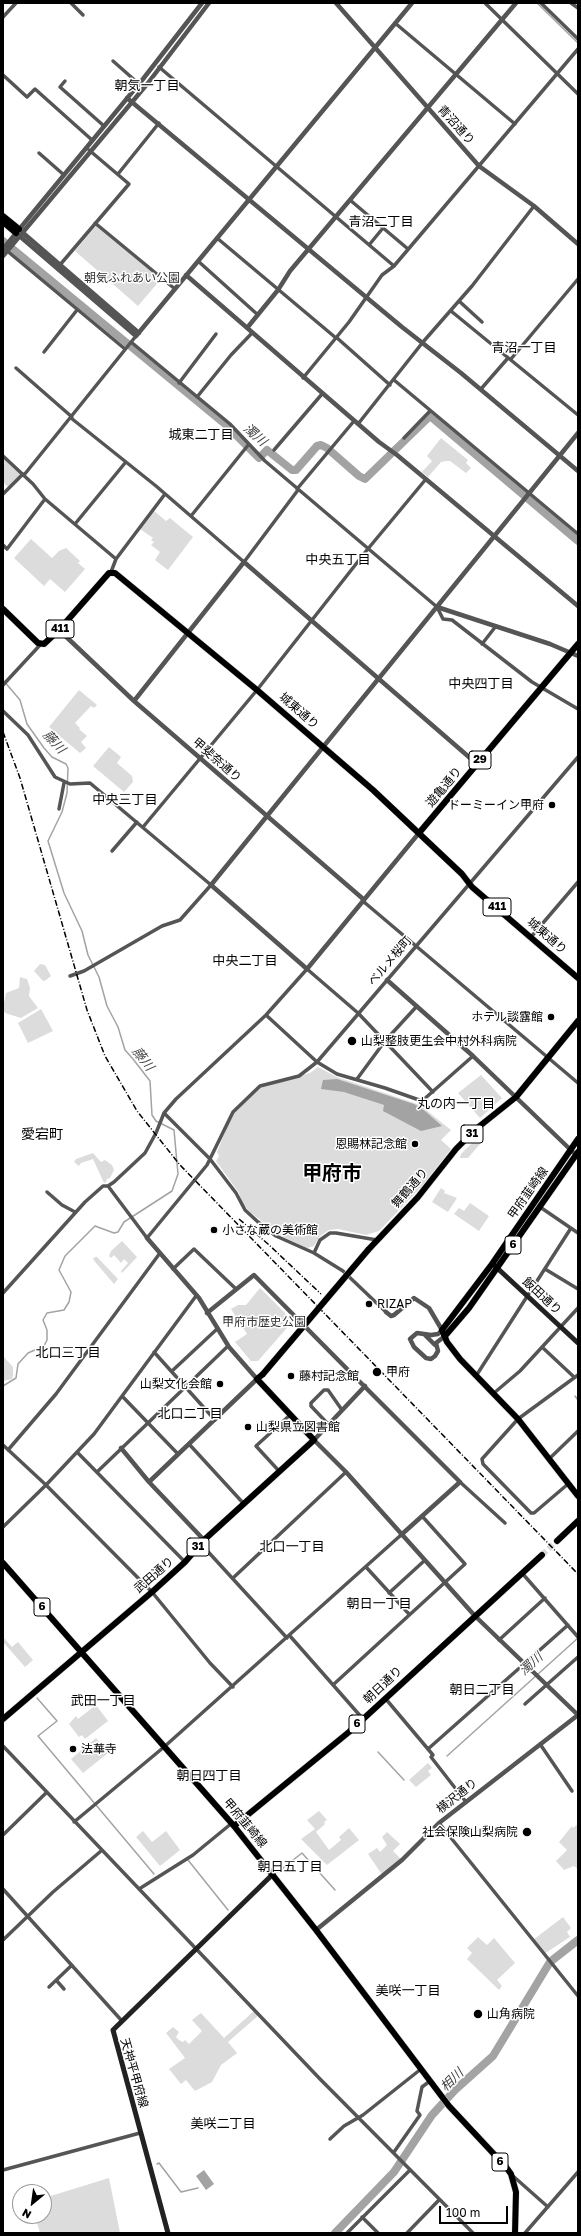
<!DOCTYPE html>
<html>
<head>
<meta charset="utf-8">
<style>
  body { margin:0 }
  #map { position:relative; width:581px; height:2236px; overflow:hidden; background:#fff; font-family:"Golos Text",sans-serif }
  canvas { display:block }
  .frame { position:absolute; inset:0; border:4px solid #000; pointer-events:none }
  .north { position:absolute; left:12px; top:2184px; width:40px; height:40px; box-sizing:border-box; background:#fff; border:1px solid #999; border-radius:50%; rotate:209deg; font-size:11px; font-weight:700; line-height:16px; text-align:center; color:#000 }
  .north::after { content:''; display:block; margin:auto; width:14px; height:18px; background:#000; clip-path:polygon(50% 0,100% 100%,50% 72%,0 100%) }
  .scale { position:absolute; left:439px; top:2206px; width:69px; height:18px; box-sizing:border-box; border:2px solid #000; border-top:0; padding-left:5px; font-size:12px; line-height:14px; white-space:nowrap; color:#000; -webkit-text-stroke:3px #fff; paint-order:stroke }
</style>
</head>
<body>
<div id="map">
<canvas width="581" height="2236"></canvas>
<div class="frame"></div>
<div class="north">N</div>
<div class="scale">100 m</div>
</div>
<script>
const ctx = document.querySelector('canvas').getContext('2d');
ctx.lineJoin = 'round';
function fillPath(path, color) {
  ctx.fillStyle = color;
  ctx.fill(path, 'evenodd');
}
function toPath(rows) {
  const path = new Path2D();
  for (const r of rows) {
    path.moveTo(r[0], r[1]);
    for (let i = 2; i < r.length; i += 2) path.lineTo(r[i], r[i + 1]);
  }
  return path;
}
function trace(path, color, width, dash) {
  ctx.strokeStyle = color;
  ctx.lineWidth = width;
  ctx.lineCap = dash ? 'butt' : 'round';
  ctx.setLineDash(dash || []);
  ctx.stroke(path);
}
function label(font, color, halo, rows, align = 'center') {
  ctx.font = font + ' "Golos Text","Noto Sans JP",sans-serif';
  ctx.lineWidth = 3;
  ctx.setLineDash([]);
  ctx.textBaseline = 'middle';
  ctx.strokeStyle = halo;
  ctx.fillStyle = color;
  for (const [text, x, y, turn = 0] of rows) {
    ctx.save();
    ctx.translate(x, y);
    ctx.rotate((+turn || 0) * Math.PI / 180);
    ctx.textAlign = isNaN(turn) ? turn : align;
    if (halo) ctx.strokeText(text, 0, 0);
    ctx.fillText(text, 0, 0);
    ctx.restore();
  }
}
fillPath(toPath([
  [97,226,161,279,138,306,75,251,95,227],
  [441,438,468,460,466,463,471,468,466,473,450,461,446,461,441,462,428,477,422,472,432,461,427,456],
  [3,456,23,474,9,488,3,482],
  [153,510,166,521,170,518,193,537,168,570,155,560,160,552,151,545,154,542,151,540,153,538,140,529],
  [31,539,52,558,59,551,66,548,80,561,78,563,85,569,65,592,50,579,44,586,14,558],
  [79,690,97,705,94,708,91,706,75,723,80,728,79,729,87,736,81,742,86,748,80,753,49,727],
  [109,747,121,757,117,763,132,776,133,782,124,792,93,766],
  [40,964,45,965,51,976,46,980,43,981,34,971],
  [20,977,27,979,30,988,29,996,38,1008,21,1018,5,1013,3,1008,6,993,19,988],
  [41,1009,53,1031,28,1043,18,1023],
  [318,1067,337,1077,420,1105,451,1130,441,1140,451,1149,423,1185,379,1231,366,1235,338,1229,329,1230,320,1236,314,1246,307,1248,281,1236,250,1212,242,1203,239,1193,216,1161,219,1156,217,1152,233,1112,260,1086,310,1073],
  [481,1075,502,1098,480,1118,458,1093],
  [479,1136,481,1140,480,1144,468,1158,460,1158,461,1154],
  [93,1153,101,1162,105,1160,112,1165,114,1170,110,1178,107,1179,106,1182,104,1183,93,1159,81,1163,79,1166,74,1162,76,1159],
  [441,1188,445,1191,444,1193,457,1198,448,1212,432,1202],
  [470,1203,489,1216,479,1231,454,1214,459,1208,464,1211],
  [122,1241,137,1257,122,1273,121,1271,128,1263,124,1259,121,1263,114,1255,111,1258,109,1256,111,1251],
  [95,1257,97,1257,118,1279,114,1284,96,1263,93,1259],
  [260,1288,293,1321,258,1361,251,1361,235,1342,247,1334,231,1309,238,1305,246,1305],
  [3,1356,13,1367,13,1375,12,1379,3,1381],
  [3,1637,12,1647,18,1642,33,1660,25,1667,3,1642],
  [96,1705,108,1721,85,1739,82,1735,79,1737,69,1724,76,1716,78,1719],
  [96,1738,108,1753,83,1773,71,1759],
  [428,1763,432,1768,428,1771,431,1775,416,1787,409,1780],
  [319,1811,327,1820,324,1822,325,1824,316,1832,329,1850,341,1840,339,1837,349,1828,359,1840,327,1865,301,1839,315,1829,307,1820],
  [578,1824,578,1869,574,1866,564,1870,556,1861,567,1850,559,1842,572,1826,573,1828],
  [143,1831,152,1842,166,1831,180,1850,160,1866,136,1837],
  [387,1832,400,1844,393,1851,402,1860,383,1876,368,1854,377,1848,380,1852,387,1845,382,1837],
  [563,1917,571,1928,567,1932,570,1937,544,1954,533,1940],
  [478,1937,487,1945,494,1938,515,1963,497,1980,502,1986,499,1990,467,1959,472,1953,467,1948],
  [255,2010,259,2015,228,2042,237,2053,221,2065,212,2082,195,2091,186,2080,181,2084,169,2069,185,2058,166,2033,173,2027,179,2032,176,2037,179,2040,183,2042,185,2040,189,2044,202,2031,192,2020,201,2013,224,2038],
  [109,2178,120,2233,40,2233,35,2216,44,2216,44,2198]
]), '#dcdcdc');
fillPath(toPath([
  [337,1079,414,1104,425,1111,442,1126,421,1131,383,1111,384,1105,344,1092,321,1089,323,1080],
  [204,2170,214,2184,206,2190,196,2176]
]), '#a3a3a3');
trace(toPath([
  [537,3,578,43],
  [3,680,20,700,27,724,44,748,52,757,66,764,68,768,67,793,62,812,48,841,64,893,82,931,88,955,99,977,107,1006,118,1027,125,1050,133,1059,150,1081,152,1115,156,1121,174,1130,178,1174,172,1191,124,1222,118,1232,114,1233,95,1226,65,1256,59,1270,71,1292,69,1302,64,1310,47,1313,43,1320,47,1330,47,1340,44,1346,28,1353,18,1364,16,1378,3,1386],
  [575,1396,578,1400],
  [37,1698,57,1721,38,1736,154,1874],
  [378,1752,404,1780],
  [447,1756,578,1638],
  [188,1860,228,1910],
  [278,1872,302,1853,335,1890],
  [157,2164,159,2163,181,2192,198,2188]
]), '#a3a3a3', 1.5);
trace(toPath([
  [3,241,225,424,259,458,267,450,292,470,296,470,317,446,321,445,327,448,359,476,365,479,430,416,578,541],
  [335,2233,394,2172,432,2115,455,2090,493,2056,550,1962,578,1940]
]), '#a3a3a3', 8);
trace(toPath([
  [542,1555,557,1541]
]), '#d9d9d9', 6, [6, 3]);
const primary = toPath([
  [419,833,578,644],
  [578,1139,492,1264,442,1330,447,1342,460,1359,518,1419,578,1496],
  [368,1250,418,1197,456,1149,476,1129,516,1097,578,1021],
  [445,1336,469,1308,578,1152],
  [557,1541,578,1521],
  [3,1563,234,1826,316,1930,449,2106,506,2167,511,2174,516,2192,515,2233],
  [3,1719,152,1592,185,1562,204,1540,314,1440,257,1379,263,1374],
  [234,1826,349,1732,542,1555]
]);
const trunk = toPath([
  [3,216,19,229],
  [3,222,16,233],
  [3,609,38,643,44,644,59,630,109,573,115,573,257,690,373,790,462,874,472,887,578,978]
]);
trace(primary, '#dbdbdb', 7);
trace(trunk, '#dbdbdb', 7);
trace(toPath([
  [71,3,83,15],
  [485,3,578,94],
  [541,3,578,39],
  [571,3,578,8],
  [3,17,16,3],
  [395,23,515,124],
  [113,61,139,84],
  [159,67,394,266],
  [3,75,27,97,35,89,92,140],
  [65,81,60,87,104,126],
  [39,153,64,175],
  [118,174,159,123],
  [350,200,408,249],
  [95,223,175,289],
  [217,238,336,338],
  [369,245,383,228],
  [6,250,125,349],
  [198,261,258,315],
  [59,266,129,184,89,150],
  [459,301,482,322],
  [451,311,578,415],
  [336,337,390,385],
  [131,342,230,424,265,461,437,607,443,619,452,620,532,682,578,709],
  [44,352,77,310],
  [511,359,578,279],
  [16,368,72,417],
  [303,378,349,322,382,275,394,266,578,49],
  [394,380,578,534],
  [179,383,216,334],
  [481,389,508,358],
  [197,397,231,355,252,333],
  [71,418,156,486,244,562,298,490],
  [358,424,423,342,472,286,534,206],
  [404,438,430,411],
  [274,450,322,394],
  [3,456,33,484,45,499,116,559],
  [24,475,136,336],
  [297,489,354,421],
  [3,494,23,474],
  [191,516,249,444],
  [75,524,125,463],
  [3,545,7,549,45,499],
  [111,572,116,559,165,494],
  [482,644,496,626],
  [3,685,41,644],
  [3,711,28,735,55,777,70,784,90,783,211,885,180,920,162,926,84,971,70,976],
  [59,809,64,783],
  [143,827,257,690,367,550,426,479],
  [112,851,137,822],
  [364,902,578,1083],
  [531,937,578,882],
  [266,1015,317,1062,337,1074,385,1088,422,1101,473,1056],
  [357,1079,385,1041,417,1006],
  [164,1113,210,1159,236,1193,245,1210,258,1222,276,1236,314,1253,343,1271,386,1312],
  [108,1186,147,1238,207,1165,233,1112,260,1086,299,1076,317,1062,578,757],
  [47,1192,62,1205,75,1212],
  [540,1207,578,1233],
  [314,1253,320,1240,330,1233,336,1233,377,1240],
  [173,1269,194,1249,236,1289],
  [545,1269,578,1289],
  [3,1293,85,1202,103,1186,108,1186,114,1182,145,1153,156,1133,164,1113,176,1099,266,1015,307,969,358,1013,433,1092],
  [542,1347,574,1377],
  [154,1352,215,1420],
  [172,1371,217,1329],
  [476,1376,571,1228],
  [494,1393,520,1371,578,1308],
  [122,1396,178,1454],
  [328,1424,311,1406,311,1403,324,1390,328,1390,342,1410],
  [189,1444,244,1504],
  [3,1445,46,1485,152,1592,210,1663,233,1687],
  [8,1450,56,1394,160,1253],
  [77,1452,185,1562],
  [549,1459,578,1431],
  [279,1471,256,1446,290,1415],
  [97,1472,228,1346],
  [460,1482,505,1523],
  [568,1484,534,1513,531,1513,483,1464,482,1459,518,1419,578,1375],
  [3,1527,46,1485,94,1434,196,1296],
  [201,1544,287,1638],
  [366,1567,409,1614],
  [522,1573,578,1637],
  [233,1578,346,1472],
  [389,1593,424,1561],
  [290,1636,363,1719],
  [499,1640,545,1598],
  [334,1684,465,1564,422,1516],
  [385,1698,433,1755,431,1757,466,1802],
  [525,1704,578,1657],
  [540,1744,572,1791],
  [3,1746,320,2079,473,2233],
  [428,1749,568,1625],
  [74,1822,164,1747,401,1535],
  [439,1823,578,1996],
  [3,1835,47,1792],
  [3,1889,122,2021],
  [139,1889,193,1855,232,1823],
  [3,1940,53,1892,101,1851],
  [56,1980,64,1989],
  [49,1987,72,1965],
  [330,2139,344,2126,363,2115,421,2069],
  [394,2152,420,2115,417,2111,422,2087,430,2081],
  [3,2170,140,2133],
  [513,2176,548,2207],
  [362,2217,378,2233],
  [347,2233,410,2170],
  [407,2233,439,2200],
  [525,2233,578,2172]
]), '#555', 3.5);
trace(toPath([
  [336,3,479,166,534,206,578,244],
  [127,98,402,327,461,373,578,471],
  [22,232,139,333],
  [16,233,136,336,412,3],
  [3,249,143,79,202,3],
  [3,256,148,83,209,3],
  [186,275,379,442,397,455,578,606],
  [247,328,278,290,290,271,516,3],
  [437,607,550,644,578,656],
  [59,630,134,701,362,898,364,902],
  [134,701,244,562,477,764],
  [419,833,307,969,211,885,578,433],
  [387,980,473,1056,576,1155],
  [147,1238,199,1298,229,1347,257,1379,149,1482,204,1540],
  [386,1312,391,1316,394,1315,414,1298,429,1308,442,1330,438,1334,431,1335,417,1333,410,1339,414,1347,426,1358,431,1359,435,1356,438,1351,436,1343,445,1336],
  [207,1313,254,1275,356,1378],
  [425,1335,435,1345],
  [360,1382,460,1482,401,1535],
  [365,1386,314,1440,346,1472,475,1616,578,1715],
  [121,1448,149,1482],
  [316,1930,402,1860,439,1823,578,1715]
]), '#555', 4.5);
trace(toPath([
  [495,1266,578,1343],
  [168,2233,113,2030,273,1874]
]), '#222', 5);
trace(primary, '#000', 6);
trace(trunk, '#000', 6);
trace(toPath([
  [3,732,20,778,87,1010,105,1056,137,1111,180,1165,578,1574],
  [239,1219,268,1244,321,1294]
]), '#000', 1.5, [6, 2, 1, 2]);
const primaryBridge = toPath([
  [263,1374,368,1250]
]);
trace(primaryBridge, '#dbdbdb', 7, []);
trace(primaryBridge, '#000', 6);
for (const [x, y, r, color] of [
  [552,805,4,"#000"],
  [551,1017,4,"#000"],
  [352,1041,5,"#000"],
  [415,1144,4,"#000"],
  [214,1230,4,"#000"],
  [369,1304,4,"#000"],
  [377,1372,5,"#000"],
  [291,1376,4,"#000"],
  [220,1384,4,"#000"],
  [248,1427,4,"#000"],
  [73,1749,4,"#000"],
  [527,1832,5,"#000"],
  [478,2014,5,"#000"]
]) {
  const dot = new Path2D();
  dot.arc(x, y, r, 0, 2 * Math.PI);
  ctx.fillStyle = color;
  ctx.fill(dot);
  trace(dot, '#fff', 1.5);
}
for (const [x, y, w] of [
  [60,629,28],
  [480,760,22],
  [497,907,28],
  [472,1134,22],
  [513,1245,16],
  [198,1547,22],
  [42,1607,16],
  [357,1724,16],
  [500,2162,16]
]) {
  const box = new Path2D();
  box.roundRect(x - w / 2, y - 9, w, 18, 3);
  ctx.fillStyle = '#fff';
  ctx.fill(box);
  trace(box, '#000', 1);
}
label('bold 11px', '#000', null, [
  ["411",60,629],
  ["29",480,760],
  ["411",497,907],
  ["31",472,1134],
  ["6",513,1245],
  ["31",198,1547],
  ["6",42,1607],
  ["6",357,1724],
  ["6",500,2162]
]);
label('12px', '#000', '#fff', [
  ["青沼通り",456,125,48],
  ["城東通り",299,711,41],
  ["甲斐奈通り",217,760,41],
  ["遊亀通り",444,787,-50],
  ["城東通り",547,936,41],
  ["ベルメ桜町",390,961,-50],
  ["舞鶴通り",410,1188,-49],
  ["甲府韮崎線",528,1193,-55],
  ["飯田通り",542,1296,43],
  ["武田通り",154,1575,-41],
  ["朝日通り",383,1685,-43],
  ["横沢通り",457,1796,-38],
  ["甲府韮崎線",245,1823,50],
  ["天神平甲府線",134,2073,74]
]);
label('12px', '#333', '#fff', [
  ["朝気ふれあい公園",132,278],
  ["甲府市歴史公園",264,1322]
]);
label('12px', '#000', '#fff', [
  ["ドーミーイン甲府",544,805,"right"],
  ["ホテル談露館",543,1017,"right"],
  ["山梨整肢更生会中村外科病院",361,1041],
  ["恩賜林記念館",407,1144,"right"],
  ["小さな蔵の美術館",222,1230],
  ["RIZAP",377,1304],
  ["甲府",386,1372],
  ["藤村記念館",299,1376],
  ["山梨文化会館",212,1384,"right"],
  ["山梨県立図書館",256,1427],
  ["法華寺",81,1749],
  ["社会保険山梨病院",518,1832,"right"],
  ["山角病院",487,2014]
], 'left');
label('13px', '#000', '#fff', [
  ["朝気一丁目",147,86],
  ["青沼二丁目",381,222],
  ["青沼一丁目",524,348],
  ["城東二丁目",201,435],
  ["中央五丁目",338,560],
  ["中央四丁目",481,684],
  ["中央三丁目",125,800],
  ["中央二丁目",245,961],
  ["丸の内一丁目",456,1104],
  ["北口三丁目",68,1353],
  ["北口二丁目",190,1414],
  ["北口一丁目",292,1547],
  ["朝日一丁目",379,1604],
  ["朝日二丁目",482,1690],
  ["武田一丁目",103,1701],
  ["朝日四丁目",209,1776],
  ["朝日五丁目",290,1867],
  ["美咲一丁目",408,1991],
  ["美咲二丁目",223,2124]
]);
label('italic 13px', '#444', '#fff', [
  ["濁川",255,435,41],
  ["藤川",54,742,47],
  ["藤川",143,1059,52],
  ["濁川",531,1664,-42],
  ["相川",452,2080,-44]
]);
label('14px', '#000', '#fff', [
  ["愛宕町",42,1135]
]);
label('bold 20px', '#000', '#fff', [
  ["甲府市",332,1174]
]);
</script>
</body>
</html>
